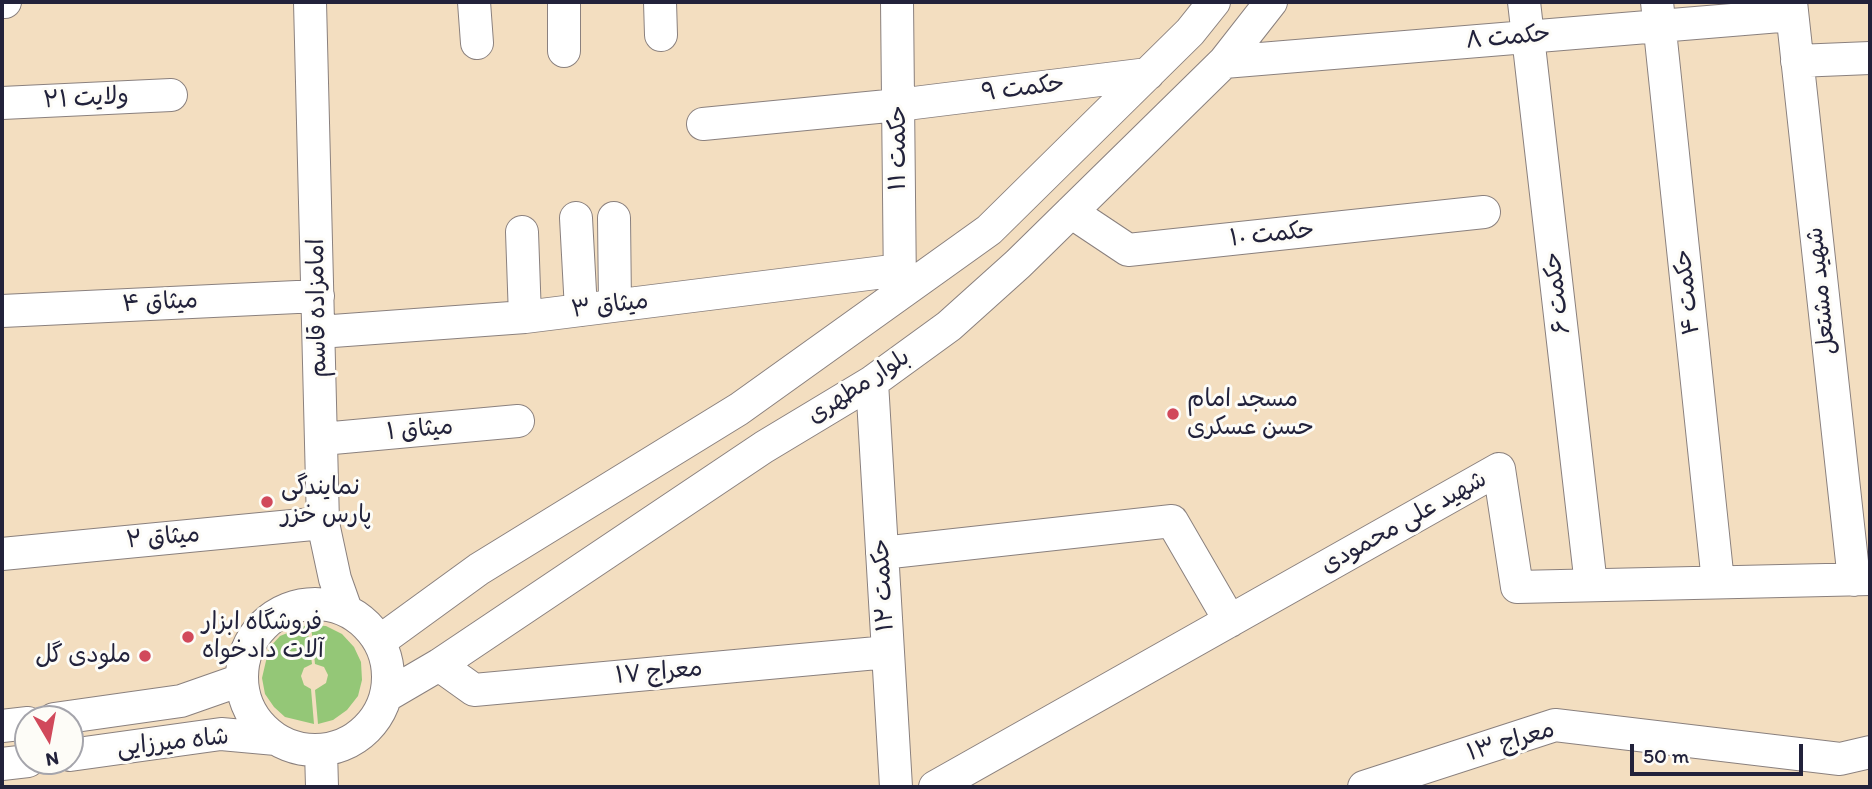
<!DOCTYPE html>
<html>
<head>
<meta charset="utf-8">
<style>
  body { margin:0 }
  #map { position:relative; width:1872px; height:789px; overflow:hidden; background:#f3dec0; font-family:Itim,sans-serif }
  canvas { display:block }
  .frame { position:absolute; inset:0; border:4px solid #22223b; pointer-events:none }
  .north { position:absolute; left:14px; top:705px; width:70px; height:70px; box-sizing:border-box; background:#fdfcf7; border:2px solid #a5a5ac; border-radius:50%; rotate:170deg; font-size:19px; font-weight:700; line-height:28px; text-align:center; color:#22223b }
  .north::after { content:''; display:block; margin:auto; width:24px; height:32px; background:#d1495b; clip-path:polygon(50% 0,100% 100%,50% 72%,0 100%) }
  .scale { position:absolute; left:1630px; top:744px; width:173px; height:32px; box-sizing:border-box; border:4px solid #22223b; border-top:0; padding-left:9px; font-size:21px; line-height:24px; white-space:nowrap; color:#22223b; -webkit-text-stroke:5px #fdfcf7; paint-order:stroke }
</style>
</head>
<body>
<div id="map">
<canvas width="1872" height="789"></canvas>
<div class="frame"></div>
<div class="north">N</div>
<div class="scale">50 m</div>
</div>
<script>
const ctx = document.querySelector('canvas').getContext('2d');
ctx.lineJoin = 'round';
function fillPath(path, color) {
  ctx.fillStyle = color;
  ctx.fill(path, 'evenodd');
}
function toPath(rows) {
  const path = new Path2D();
  for (const r of rows) {
    if (r.length === 3) {
      path.moveTo(r[0] + r[2], r[1]);
      path.arc(r[0], r[1], r[2], 0, 2 * Math.PI);
      continue;
    }
    path.moveTo(r[0], r[1]);
    for (let i = 2; i < r.length; i += 2) path.lineTo(r[i], r[i + 1]);
  }
  return path;
}
function trace(path, color, width, dash) {
  ctx.strokeStyle = color;
  ctx.lineWidth = width;
  ctx.lineCap = dash ? 'butt' : 'round';
  ctx.setLineDash(dash || []);
  ctx.stroke(path);
}
function label(font, color, halo, rows, align = 'center') {
  ctx.font = font + ' Itim,"Playpen Sans Arabic",sans-serif';
  ctx.lineWidth = 6;
  ctx.setLineDash([]);
  ctx.textBaseline = 'middle';
  ctx.strokeStyle = halo;
  ctx.fillStyle = color;
  for (const [text, x, y, turn = 0] of rows) {
    ctx.save();
    ctx.translate(x, y);
    ctx.rotate((+turn || 0) * Math.PI / 180);
    ctx.textAlign = isNaN(turn) ? turn : align;
    if (halo) ctx.strokeText(text, 0, 0);
    ctx.fillText(text, 0, 0);
    ctx.restore();
  }
}
fillPath(toPath([
  [307,625,312,664,304,668,301,676,304,685,311,689,314,724,285,717,274,707,265,694,262,678,269,648,280,636],
  [311,625,326,626,342,634,354,647,361,662,362,680,358,696,347,710,333,720,318,724,315,690,326,683,328,675,324,667,315,664]
]), '#94c777');
const minor = toPath([
  [2,2,5,2],
  [310,2,323,523,335,579,346,610],
  [474,2,477,43],
  [564,2,564,51],
  [660,2,661,35],
  [897,2,900,291],
  [1524,2,1591,585],
  [1657,2,1718,582],
  [1791,2,1854,580],
  [1797,61,1870,58],
  [1224,62,1792,15],
  [2,103,171,95],
  [703,124,898,105,1148,74],
  [1071,212,1128,250,1484,212],
  [576,218,581,310],
  [614,218,615,305],
  [522,232,525,317],
  [2,311,318,296],
  [319,332,525,317,900,270],
  [872,382,896,787],
  [322,439,518,421],
  [882,553,1172,521,1230,621],
  [2,554,323,523],
  [315,677,73],
  [380,641,479,569,739,409,989,230,1190,32,1214,2],
  [439,665,474,690,888,652],
  [386,696,439,665,764,447,872,382,949,326,1018,264,1224,62,1271,2],
  [54,719,181,701,241,680],
  [2,726,28,723],
  [321,750,322,787],
  [70,755,221,734,276,739],
  [2,764,28,761],
  [935,787,1499,469,1517,587,1870,579],
  [1364,787,1555,725,1840,759,1870,752]
]);
trace(minor, '#8a807e', 34);
trace(minor, '#fff', 32);
for (const [x, y, r, color] of [
  [1173,414,7,"#d1495b"],
  [267,502,7,"#d1495b"],
  [188,637,7,"#d1495b"],
  [145,656,7,"#d1495b"]
]) {
  const dot = new Path2D();
  dot.arc(x, y, r, 0, 2 * Math.PI);
  ctx.fillStyle = color;
  ctx.fill(dot);
  trace(dot, '#fdfcf7', 2.5);
}
label('24px', '#22223b', '#fdfcf7', [
  ["حکمت ۸",1508,38,-5],
  ["حکمت ۹",1023,89,-7],
  ["ولایت ۲۱",86,99,-3],
  ["حکمت ۱۱",899,148,-90],
  ["حکمت ۱۰",1272,235,-6],
  ["شهید مشتعل",1822,291,-96],
  ["حکمت ۴",1688,292,-96],
  ["حکمت ۶",1558,293,-97],
  ["میثاق ۴",160,303,-3],
  ["میثاق ۳",610,306,-7],
  ["امامزاده قاسم",318,308,-91],
  ["بلوار مطهری",859,387,-33],
  ["میثاق ۱",420,430,-5],
  ["شهید علی محمودی",1404,523,-29],
  ["میثاق ۲",163,538,-5],
  ["حکمت ۱۲",884,585,-93],
  ["معراج ۱۷",659,673,-5],
  ["معراج ۱۳",1511,742,-16],
  ["شاه میرزایی",173,743,-6]
]);
label('24px', '#22223b', '#fdfcf7', [
  ["مسجد امام",1187,400],
  ["حسن عسکری",1187,428],
  ["نمایندگی",281,488],
  ["پارس خزر",281,516],
  ["فروشگاه ابزار",202,623],
  ["آلات دادخواه",202,651],
  ["ملودی گل",131,656,"right"]
], 'left');
</script>
</body>
</html>
